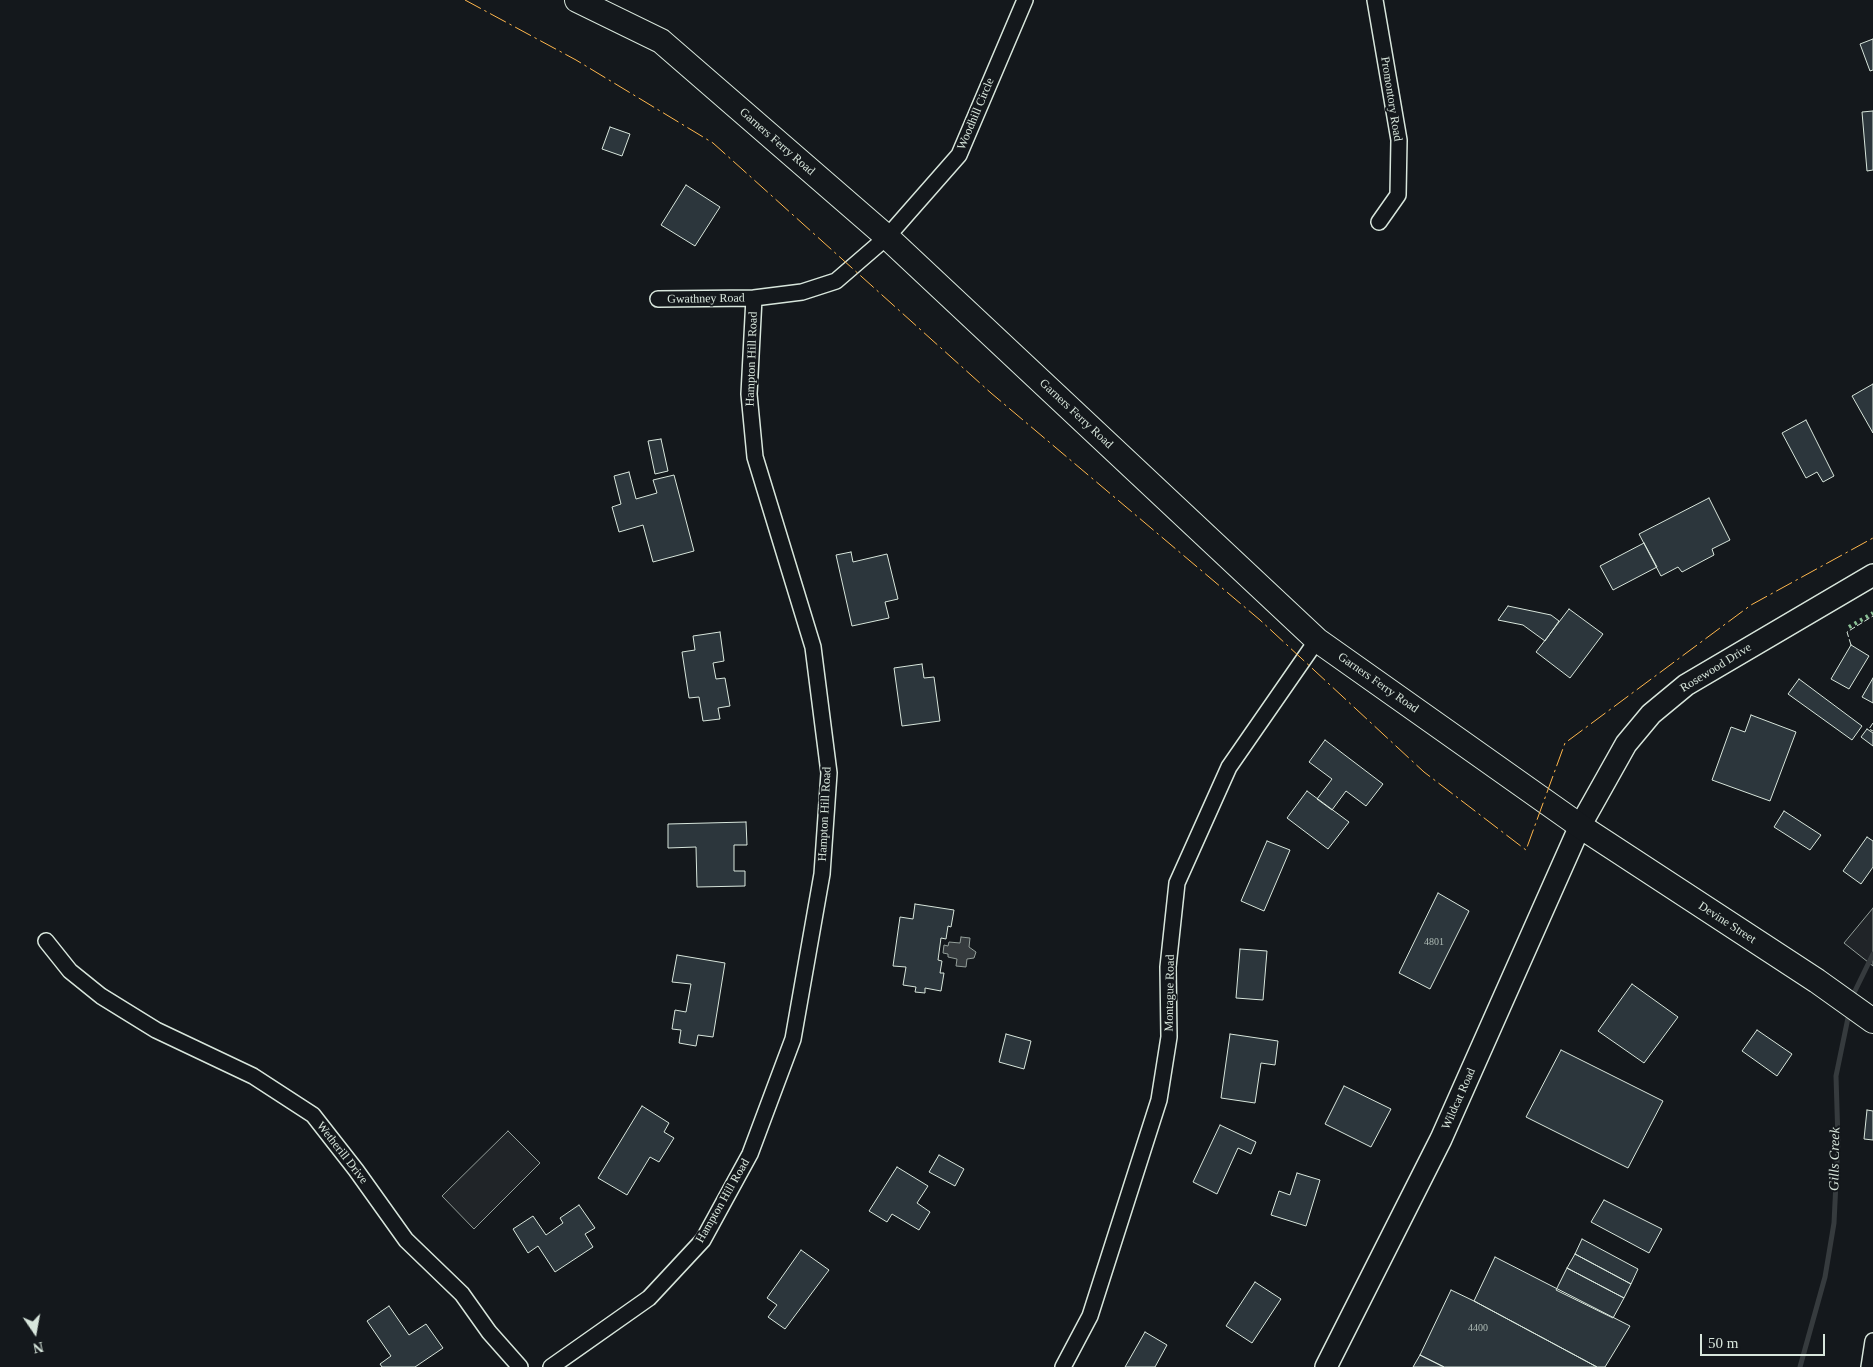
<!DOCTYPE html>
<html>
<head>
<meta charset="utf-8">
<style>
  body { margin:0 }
  #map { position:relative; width:1873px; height:1367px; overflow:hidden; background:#14181c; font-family:"Times New Roman",serif }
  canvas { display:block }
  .north { position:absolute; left:10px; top:1307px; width:50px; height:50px; -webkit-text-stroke:4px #14181c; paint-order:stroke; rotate:168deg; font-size:14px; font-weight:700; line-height:20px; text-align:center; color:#d8e6dc }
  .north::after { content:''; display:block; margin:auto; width:18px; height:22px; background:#d8e6dc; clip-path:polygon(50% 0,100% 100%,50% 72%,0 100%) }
  .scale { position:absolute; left:1700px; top:1334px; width:125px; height:22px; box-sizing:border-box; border:2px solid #d8e6dc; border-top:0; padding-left:6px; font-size:15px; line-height:18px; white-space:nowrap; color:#d8e6dc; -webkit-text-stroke:4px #14181c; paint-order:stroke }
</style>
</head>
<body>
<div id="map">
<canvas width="1873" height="1367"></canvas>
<div class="north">N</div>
<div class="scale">50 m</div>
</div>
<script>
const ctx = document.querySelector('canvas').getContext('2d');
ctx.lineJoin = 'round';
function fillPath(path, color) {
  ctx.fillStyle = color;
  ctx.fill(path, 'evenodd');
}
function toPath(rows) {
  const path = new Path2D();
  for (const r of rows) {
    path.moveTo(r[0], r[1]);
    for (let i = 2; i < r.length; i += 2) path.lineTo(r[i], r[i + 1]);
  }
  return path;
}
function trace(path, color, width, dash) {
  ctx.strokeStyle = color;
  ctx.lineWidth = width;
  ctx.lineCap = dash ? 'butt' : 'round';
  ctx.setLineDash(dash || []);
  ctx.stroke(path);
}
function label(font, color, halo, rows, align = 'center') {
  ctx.font = font + ' "Times New Roman",serif';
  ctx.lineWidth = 4;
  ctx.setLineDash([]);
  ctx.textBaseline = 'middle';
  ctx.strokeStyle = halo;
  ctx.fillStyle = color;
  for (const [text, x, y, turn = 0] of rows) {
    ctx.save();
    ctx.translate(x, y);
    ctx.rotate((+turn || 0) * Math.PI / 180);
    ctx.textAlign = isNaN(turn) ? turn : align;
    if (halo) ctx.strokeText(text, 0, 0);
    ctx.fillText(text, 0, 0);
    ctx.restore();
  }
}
const green = toPath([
  [1873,908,1873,966,1844,943,1873,908],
  [508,1131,540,1163,474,1229,442,1196,508,1131]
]);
fillPath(green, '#202428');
trace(green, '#939e99', 1);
const water = toPath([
  [961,937,970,938,969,947,976,952,974,958,967,959,966,967,956,966,957,959,948,957,948,954,943,953,944,945,948,946,949,942,960,943,961,937]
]);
fillPath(water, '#363b3e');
trace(water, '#939e99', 1);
trace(toPath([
  [1852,997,1873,954],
  [1800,1367,1825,1277,1834,1223,1838,1141,1836,1076,1849,1013]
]), '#363b3e', 5);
const building = toPath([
  [1873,39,1873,70,1870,71,1860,44,1873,39],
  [1873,111,1873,170,1867,171,1862,112,1873,111],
  [610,127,630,134,622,156,602,149,610,127],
  [686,185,720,207,695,246,661,225,686,185],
  [1873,384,1873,433,1852,396,1873,384],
  [1806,420,1834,476,1823,482,1817,472,1806,478,1782,433,1806,420],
  [661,439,668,471,655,474,648,441,661,439],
  [629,472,636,499,657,493,653,480,674,475,694,551,653,562,643,525,619,532,612,507,621,504,614,476,629,472],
  [1709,498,1730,540,1712,549,1714,555,1682,572,1678,567,1661,576,1639,534,1709,498],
  [1644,543,1657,567,1613,590,1600,566,1644,543],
  [851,552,853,562,887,554,898,599,885,602,889,618,852,626,836,555,851,552],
  [1508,606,1551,615,1559,621,1545,641,1523,625,1498,620,1508,606],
  [1569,609,1603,634,1570,678,1536,652,1569,609],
  [720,632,724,661,713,663,716,679,725,678,730,706,718,708,720,719,703,721,699,697,689,698,682,652,695,650,693,636,720,632],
  [1851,645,1869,656,1849,689,1831,679,1851,645],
  [922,664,924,678,934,677,940,721,902,726,894,668,922,664],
  [1873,678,1873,703,1862,697,1873,678],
  [1799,679,1862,726,1852,740,1788,694,1799,679],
  [1751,715,1796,732,1770,801,1712,780,1731,727,1745,732,1751,715],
  [1867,729,1873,733,1873,746,1861,737,1867,729],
  [1325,740,1383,784,1366,806,1346,791,1332,810,1317,799,1332,779,1309,762,1325,740],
  [1307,791,1349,822,1328,849,1287,818,1307,791],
  [1784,811,1821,835,1810,850,1774,827,1784,811],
  [746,822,747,845,734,845,734,871,745,871,745,886,697,887,696,847,668,848,668,824,746,822],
  [1867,837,1873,841,1873,867,1861,884,1843,871,1867,837],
  [1267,841,1290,850,1264,911,1241,901,1267,841],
  [1438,893,1469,911,1430,989,1399,973,1438,893],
  [915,904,954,910,951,927,948,926,946,939,941,938,938,960,942,961,940,973,944,973,941,991,925,988,925,993,915,992,916,987,903,985,906,967,893,966,900,917,913,919,915,904],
  [1240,949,1267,951,1263,1000,1236,998,1240,949],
  [677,955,725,963,713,1037,698,1035,696,1046,679,1043,681,1030,672,1029,675,1010,686,1012,691,984,672,982,677,955],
  [1632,984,1678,1017,1644,1063,1598,1031,1632,984],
  [1757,1030,1792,1054,1777,1076,1742,1051,1757,1030],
  [1006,1034,1031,1041,1024,1069,999,1062,1006,1034],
  [1230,1034,1278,1041,1275,1065,1261,1063,1255,1103,1221,1098,1230,1034],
  [1561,1050,1663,1101,1628,1168,1526,1117,1561,1050],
  [1344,1086,1391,1109,1371,1147,1325,1124,1344,1086],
  [642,1106,669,1123,664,1132,674,1138,659,1162,650,1157,627,1195,598,1178,642,1106],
  [1867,1110,1873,1111,1873,1140,1864,1139,1867,1110],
  [1220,1125,1256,1142,1251,1154,1238,1148,1217,1194,1193,1182,1220,1125],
  [939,1155,964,1169,955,1186,929,1172,939,1155],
  [897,1167,928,1186,917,1203,930,1212,919,1230,892,1214,887,1222,869,1211,897,1167],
  [1297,1173,1320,1180,1306,1226,1271,1215,1279,1191,1290,1195,1297,1173],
  [1604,1200,1662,1229,1649,1253,1591,1222,1604,1200],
  [579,1205,595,1228,585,1234,593,1247,555,1272,538,1246,528,1253,513,1229,533,1216,546,1235,563,1223,560,1218,579,1205],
  [1582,1239,1638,1269,1631,1284,1575,1254,1582,1239],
  [801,1250,829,1270,785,1329,768,1317,777,1305,767,1298,801,1250],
  [1575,1254,1631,1284,1624,1298,1567,1268,1575,1254],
  [1495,1257,1630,1326,1605,1367,1597,1367,1474,1301,1495,1257],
  [1567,1268,1624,1298,1613,1318,1556,1290,1567,1268],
  [1255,1282,1281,1299,1252,1343,1226,1326,1255,1282],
  [1451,1290,1474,1301,1597,1367,1444,1367,1420,1355,1451,1290],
  [389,1306,409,1335,426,1324,443,1348,415,1367,382,1367,380,1364,391,1356,367,1321,389,1306],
  [1145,1332,1167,1345,1155,1367,1125,1367,1145,1332],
  [1420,1355,1444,1367,1413,1367,1420,1355]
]);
fillPath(building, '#2c363c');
trace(building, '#d8e6dc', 1);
const street = toPath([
  [1375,0,1399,140,1398,195,1379,222],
  [658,299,754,298],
  [46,941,70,971,101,996,156,1030,253,1076,313,1115,356,1170,406,1240,462,1294,489,1332,520,1367],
  [551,1367,649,1298,703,1240,750,1154,793,1039,822,874,829,773,813,647,755,457,749,394,754,298,802,292,836,281,887,237,959,155,1025,0],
  [1063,1367,1090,1316,1159,1100,1169,1037,1168,967,1177,883,1229,767,1317,640],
  [1869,1367,1873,1341]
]);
const secondary = toPath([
  [1326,1367,1441,1139,1580,826,1626,744,1651,714,1686,685,1873,575]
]);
const primary = toPath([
  [577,0,661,41,887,237,1317,640,1580,826,1817,981,1873,1021]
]);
trace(street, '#d8e6dc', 18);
trace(secondary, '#d8e6dc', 24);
trace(primary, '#d8e6dc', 26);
trace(street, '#14181c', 15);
trace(secondary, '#14181c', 21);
trace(primary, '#14181c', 24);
trace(toPath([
  [1849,627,1873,613]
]), '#8ac095', 4, [2.5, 4]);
trace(toPath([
  [1851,645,1847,632,1873,616],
  [1873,723,1869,729,1873,731]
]), '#d8e6dc', 1, [6, 2.5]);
trace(toPath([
  [465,0,576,60,713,143,991,393,1260,620,1424,772,1526,850,1565,743,1751,605,1873,538]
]), '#ffb74d', 1, [18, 4, 2.5, 4]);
label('10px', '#adbab4', null, [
  ["4801",1434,942],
  ["4400",1478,1328]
]);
label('12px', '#d8e6dc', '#14181c', [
  ["Promontory Road",1391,99,81],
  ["Woodhill Circle",976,114,-67],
  ["Garners Ferry Road",777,142,41],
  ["Gwathney Road",706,299,-1],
  ["Hampton Hill Road",752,359,-88],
  ["Garners Ferry Road",1076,414,43],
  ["Rosewood Drive",1716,668,-32],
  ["Garners Ferry Road",1378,683,35],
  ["Hampton Hill Road",825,814,-87],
  ["Devine Street",1727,923,33],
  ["Montague Road",1170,993,-89],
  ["Wildcat Road",1459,1099,-66],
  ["Wetherill Drive",342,1153,52],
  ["Hampton Hill Road",723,1201,-60]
]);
label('italic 14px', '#d8e6dc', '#14181c', [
  ["Gills Creek",1835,1159,-89]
]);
</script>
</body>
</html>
